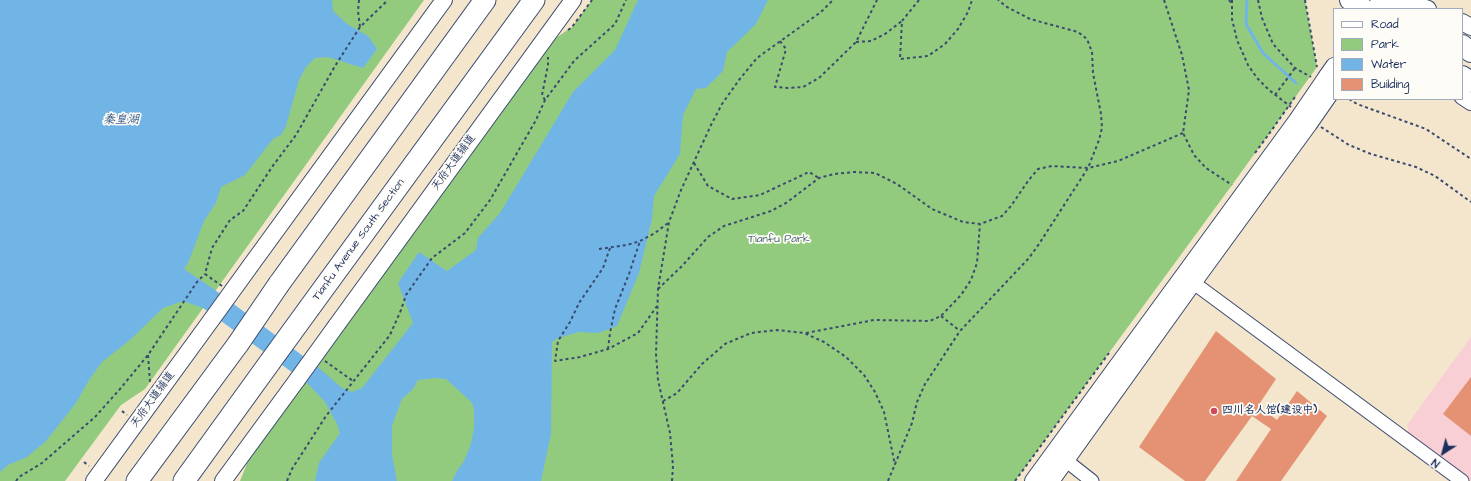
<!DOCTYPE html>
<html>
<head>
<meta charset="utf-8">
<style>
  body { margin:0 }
  #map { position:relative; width:1471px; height:481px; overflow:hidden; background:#f3e6cd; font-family:"Architects Daughter",sans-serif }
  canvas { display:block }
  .legend { position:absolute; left:1333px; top:8px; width:130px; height:92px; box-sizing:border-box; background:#fdfcf7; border:1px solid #a3aaba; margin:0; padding:5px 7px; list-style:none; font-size:12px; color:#1b2f5e }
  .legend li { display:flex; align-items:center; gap:8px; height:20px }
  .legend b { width:20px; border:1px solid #a3aaba }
  .north { position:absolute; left:1423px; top:433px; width:40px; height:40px; -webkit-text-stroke:3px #fdfcf7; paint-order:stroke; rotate:216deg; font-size:11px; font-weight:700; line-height:16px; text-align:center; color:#1b2f5e }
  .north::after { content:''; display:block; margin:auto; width:14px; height:18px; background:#1b2f5e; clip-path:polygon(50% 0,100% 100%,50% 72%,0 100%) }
</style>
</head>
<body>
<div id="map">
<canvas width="1471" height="481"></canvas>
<ul class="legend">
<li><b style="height:5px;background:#fff"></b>Road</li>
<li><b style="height:11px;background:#93cb7e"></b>Park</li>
<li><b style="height:11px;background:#71b5e7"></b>Water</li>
<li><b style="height:11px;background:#e59274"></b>Building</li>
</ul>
<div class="north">N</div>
</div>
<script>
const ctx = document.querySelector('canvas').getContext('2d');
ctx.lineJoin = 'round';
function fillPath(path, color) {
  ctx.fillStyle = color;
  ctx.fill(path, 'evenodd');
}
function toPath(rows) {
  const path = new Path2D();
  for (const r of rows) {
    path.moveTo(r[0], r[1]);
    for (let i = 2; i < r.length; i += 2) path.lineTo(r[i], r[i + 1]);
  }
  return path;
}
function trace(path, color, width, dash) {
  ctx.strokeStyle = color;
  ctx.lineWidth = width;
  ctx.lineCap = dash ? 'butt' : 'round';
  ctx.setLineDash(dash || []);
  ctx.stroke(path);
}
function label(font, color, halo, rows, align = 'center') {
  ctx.font = font + ' "Architects Daughter","LXGW WenKai TC",sans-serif';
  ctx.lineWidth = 3.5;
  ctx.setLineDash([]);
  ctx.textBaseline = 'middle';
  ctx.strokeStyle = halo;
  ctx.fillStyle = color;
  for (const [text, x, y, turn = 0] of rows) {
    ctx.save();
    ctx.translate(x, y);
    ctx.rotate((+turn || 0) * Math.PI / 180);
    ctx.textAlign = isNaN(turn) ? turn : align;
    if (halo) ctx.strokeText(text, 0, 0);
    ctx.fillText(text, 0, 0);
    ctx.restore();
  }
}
fillPath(toPath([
  [1471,337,1471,481,1410,437,1407,425]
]), '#f7cfd4');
fillPath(toPath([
  [0,0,424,0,145,389,121,405,65,481,0,481],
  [592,0,1305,0,1317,67,1232,185,1015,481,240,481,248,461,547,44,572,27]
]), '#93cb7e');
fillPath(toPath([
  [0,0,332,0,333,11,347,24,368,36,377,49,363,68,328,57,315,58,306,67,299,80,286,126,281,135,273,139,245,175,221,187,216,203,204,221,189,261,184,269,215,290,319,368,342,388,352,392,362,388,413,323,398,283,419,252,447,271,476,250,478,238,500,213,573,92,615,50,638,0,768,0,756,24,727,52,723,71,706,88,696,89,683,115,680,154,654,196,652,219,639,273,617,326,598,333,579,332,558,338,552,342,551,434,541,481,452,481,457,471,464,461,471,444,474,428,474,410,472,403,466,397,446,379,435,378,418,380,413,389,402,399,392,426,392,455,397,481,315,481,319,463,340,433,337,424,325,402,307,383,203,308,183,301,163,308,131,339,102,362,89,380,76,403,46,441,27,457,8,465,0,472]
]), '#71b5e7');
trace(toPath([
  [1247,0,1246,24,1263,53,1296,83]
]), '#71b5e7', 3);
fillPath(toPath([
  [1216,331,1276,379,1258,406,1277,420,1297,391,1327,416,1281,481,1236,481,1271,429,1252,416,1205,481,1185,481,1139,447],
  [1471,377,1471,436,1443,414]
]), '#e59274');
const minor = toPath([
  [1187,278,1462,481],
  [1059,455,1092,481]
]);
const tertiary = toPath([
  [1405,0,1428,9],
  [1374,9,1381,0],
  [1391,9,1398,0],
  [1462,22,1471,27],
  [1327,76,1334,66],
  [1462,96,1471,102],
  [251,265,444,0],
  [336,326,573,0],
  [94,481,212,319],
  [223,481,297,380],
  [1033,481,1297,120],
  [1051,481,1193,283,1309,124]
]);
const primary = toPath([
  [1350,0,1364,9],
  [1402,0,1414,9],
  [1462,45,1471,52],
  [1462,76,1471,82]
]);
const trunk = toPath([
  [279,284,485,0],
  [310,307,534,0],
  [137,481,238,344],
  [184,481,270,362]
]);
trace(minor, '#3b4a6f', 15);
trace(tertiary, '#3b4a6f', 18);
trace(primary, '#3b4a6f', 22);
trace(trunk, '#3b4a6f', 23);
trace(toPath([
  [359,0,358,11,360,27],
  [919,0,902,21,900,59,928,56,945,44,958,29,968,12,972,0],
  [1164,0,1182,55,1189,90,1183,133,1194,155,1206,168,1232,185],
  [1229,0,1232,4],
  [1232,0,1232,19,1237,40,1248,65,1257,78,1269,90,1291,107],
  [1258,0,1262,18,1273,44,1295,68,1311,77],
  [1305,0,1317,67],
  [568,30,572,27,592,0],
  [780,41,786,49,775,87,788,88,803,87,819,78,856,42,877,0],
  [856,42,871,41,885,34,902,21],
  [1275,95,1295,68],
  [1349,99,1357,104,1426,129,1471,159],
  [545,100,542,95,548,65,548,57],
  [1321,127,1349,145,1371,154,1416,167,1435,176,1471,202],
  [1255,153,1269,134],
  [694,163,708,186,732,199,760,195,809,172,819,178],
  [610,248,603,268,579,303,570,322,558,341,555,361,580,357,608,349,638,333,657,306],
  [599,249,627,245,640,241,655,233,668,223],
  [222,286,205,274,212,248,230,220,243,211,272,167,296,135,335,66,360,27,388,0],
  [658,289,682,266,708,237,724,226,771,211,786,203,819,178,834,174,854,172,875,173,897,184,932,209,963,222,980,224,1002,216,1011,206,1028,181,1038,169,1052,166,1088,168,1118,161,1183,133],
  [941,316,960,331],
  [806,333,874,320,930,321,941,316,961,295,971,280,977,263,980,224],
  [608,349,610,333,615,309,629,274,640,241],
  [148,355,150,382],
  [325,361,353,381],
  [663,401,677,393,702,364,725,344,751,333,777,330,804,333,824,342,846,357,864,375,875,392,884,412,895,465],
  [122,411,127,415],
  [84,462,89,466],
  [16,481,19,477,42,463,95,417,120,389,148,355,197,282,205,274],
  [287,481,292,469,326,416,390,335,401,310,406,295,432,258,465,233,490,200,536,120,545,100,574,61,615,24,626,0],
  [672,481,673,466,670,433,658,380,656,354,658,289,669,222,681,190,711,125,722,104,739,80,757,58,821,12,833,0],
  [888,481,912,423,917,402,925,384,960,331,1029,258,1039,244,1088,168,1099,140,1102,128,1101,114,1093,73,1092,52,1087,39,1078,32,1030,19,1007,7,998,0],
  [1015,481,1109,353]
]), '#3b4a6f', 2, [3, 3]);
trace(minor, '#fff', 13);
trace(tertiary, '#fff', 16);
trace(primary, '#fff', 20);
trace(trunk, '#fff', 21);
const tertiaryBridge = toPath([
  [1297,120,1327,76],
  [1309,124,1334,88],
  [212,319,251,265],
  [297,380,336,326]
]);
const trunkBridge = toPath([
  [238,344,279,284],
  [270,362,310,307]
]);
trace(tertiaryBridge, '#3b4a6f', 18, []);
trace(trunkBridge, '#3b4a6f', 23, []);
trace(toPath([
  [1269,134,1295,97]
]), '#3b4a6f', 2, [3, 3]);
trace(tertiaryBridge, '#fff', 16);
trace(trunkBridge, '#fff', 21);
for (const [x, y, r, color] of [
  [1214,411,4,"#d1495b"]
]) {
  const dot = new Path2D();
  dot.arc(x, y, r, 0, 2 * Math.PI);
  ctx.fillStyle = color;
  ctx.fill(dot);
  trace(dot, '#fdfcf7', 1.5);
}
label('11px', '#1b2f5e', '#fdfcf7', [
  ["天府大道辅道",454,163,-54],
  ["Tianfu Avenue South Section",359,240,-54],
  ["天府大道辅道",153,400,-54]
]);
label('11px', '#3f5e68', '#fdfcf7', [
  ["Tianfu Park",779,240]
]);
label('bold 11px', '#1b2f5e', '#fdfcf7', [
  ["四川名人馆(建设中)",1222,411]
], 'left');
label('italic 12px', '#355787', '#fdfcf7', [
  ["秦皇湖",121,120]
]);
</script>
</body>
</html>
